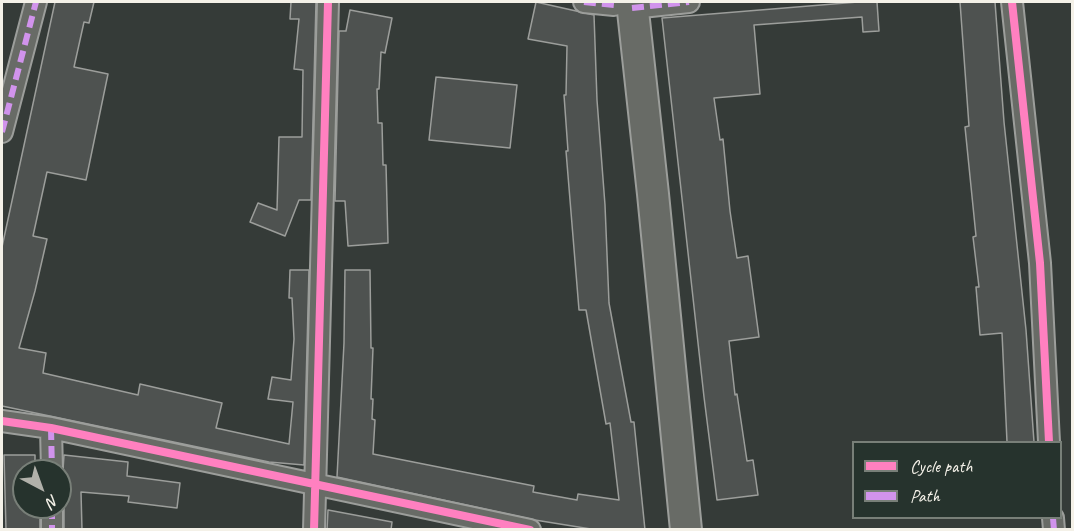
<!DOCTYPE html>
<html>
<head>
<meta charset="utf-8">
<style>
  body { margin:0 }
  #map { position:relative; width:1074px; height:531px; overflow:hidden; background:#353b38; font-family:Caveat,sans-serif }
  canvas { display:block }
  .frame { position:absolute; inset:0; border:3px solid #f4f1e8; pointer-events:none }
  .legend { position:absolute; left:852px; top:441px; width:210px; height:78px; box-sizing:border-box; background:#26332d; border:2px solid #787f78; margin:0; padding:8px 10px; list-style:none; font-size:18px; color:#f4f1e8 }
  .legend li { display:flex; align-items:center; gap:12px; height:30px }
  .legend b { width:30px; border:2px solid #787f78 }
  .north { position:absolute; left:12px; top:459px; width:60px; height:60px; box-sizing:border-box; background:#26332d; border:2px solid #787f78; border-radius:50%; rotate:139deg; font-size:16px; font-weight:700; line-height:24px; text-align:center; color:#f4f1e8 }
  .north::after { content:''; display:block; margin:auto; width:21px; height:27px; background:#b1b1aa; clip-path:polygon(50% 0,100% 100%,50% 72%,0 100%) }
</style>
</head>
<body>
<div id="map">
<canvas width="1074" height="531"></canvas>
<div class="frame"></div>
<ul class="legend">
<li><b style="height:8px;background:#ff80c0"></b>Cycle path</li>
<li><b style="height:8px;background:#d193ec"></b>Path</li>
</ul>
<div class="north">N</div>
</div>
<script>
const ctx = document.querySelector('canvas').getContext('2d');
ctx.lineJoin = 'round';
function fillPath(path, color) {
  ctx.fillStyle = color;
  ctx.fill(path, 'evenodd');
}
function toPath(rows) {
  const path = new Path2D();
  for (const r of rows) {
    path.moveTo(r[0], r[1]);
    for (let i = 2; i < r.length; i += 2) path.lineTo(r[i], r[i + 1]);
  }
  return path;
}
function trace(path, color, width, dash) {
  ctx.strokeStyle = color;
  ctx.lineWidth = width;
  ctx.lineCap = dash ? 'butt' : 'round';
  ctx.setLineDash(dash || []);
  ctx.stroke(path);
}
const building = toPath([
  [55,2,94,2,89,23,84,22,74,67,108,74,86,180,47,172,33,236,47,239,35,291,19,348,46,353,43,373,138,395,140,384,222,403,216,428,289,444,293,402,268,399,272,377,291,380,294,339,292,298,289,298,290,270,309,270,304,465,269,462,2,406,2,247,55,2],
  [291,2,316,2,311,200,299,200,285,236,250,222,258,203,277,210,279,137,302,137,303,70,294,69,299,19,290,19,291,2],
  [536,2,594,15,597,100,605,205,609,303,631,422,634,422,645,530,597,530,535,520,337,477,344,343,345,270,370,270,371,348,373,348,371,399,373,399,372,419,375,420,373,454,534,486,533,492,577,500,578,494,619,500,610,423,606,424,586,310,579,310,566,151,568,151,564,95,566,95,567,46,528,39,536,2],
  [858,2,877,2,879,31,863,32,862,17,754,25,760,94,714,98,720,140,723,139,730,211,737,258,748,256,759,337,729,341,735,395,737,394,747,461,753,460,758,495,717,500,704,397,662,18,858,2],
  [960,2,995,2,1004,122,1026,330,1034,442,1007,442,1002,333,980,335,976,287,979,287,973,237,976,236,965,127,969,126,960,2],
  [350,10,392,18,385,53,381,52,379,89,377,89,378,123,382,123,383,165,386,165,388,243,348,246,345,201,335,201,339,31,346,31,350,10],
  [436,77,517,85,510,148,429,140,436,77],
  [4,455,35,455,35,471,24,471,24,507,40,507,40,530,6,530,4,455],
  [64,455,128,462,127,476,180,483,177,508,128,502,129,496,81,492,82,530,64,530,64,507,61,500,64,455],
  [328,510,392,522,391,530,327,530,328,510]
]);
fillPath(building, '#4e5250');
trace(building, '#9c9e9b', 1.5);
const street = toPath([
  [584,2,614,5],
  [1012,2,1040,263,1049,442],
  [632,8,689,2],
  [2,132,36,2],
  [2,421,51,428,530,530],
  [51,428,52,471],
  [52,507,52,530],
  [1053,518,1054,530],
  [314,530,328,2]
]);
const primary = toPath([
  [632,2,653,194,686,530]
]);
trace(street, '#9c9e9b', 24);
trace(primary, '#9c9e9b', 34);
trace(street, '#686b66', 20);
trace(primary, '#686b66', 30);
trace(toPath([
  [584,2,614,5],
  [632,8,689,2],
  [2,132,36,2],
  [51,428,52,471],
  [52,507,52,530],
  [1053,518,1054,530]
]), '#d193ec', 6, [12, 6]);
trace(toPath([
  [1012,2,1040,263,1049,442],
  [2,421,51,428,530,530],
  [314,530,328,2]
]), '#ff80c0', 8);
</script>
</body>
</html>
